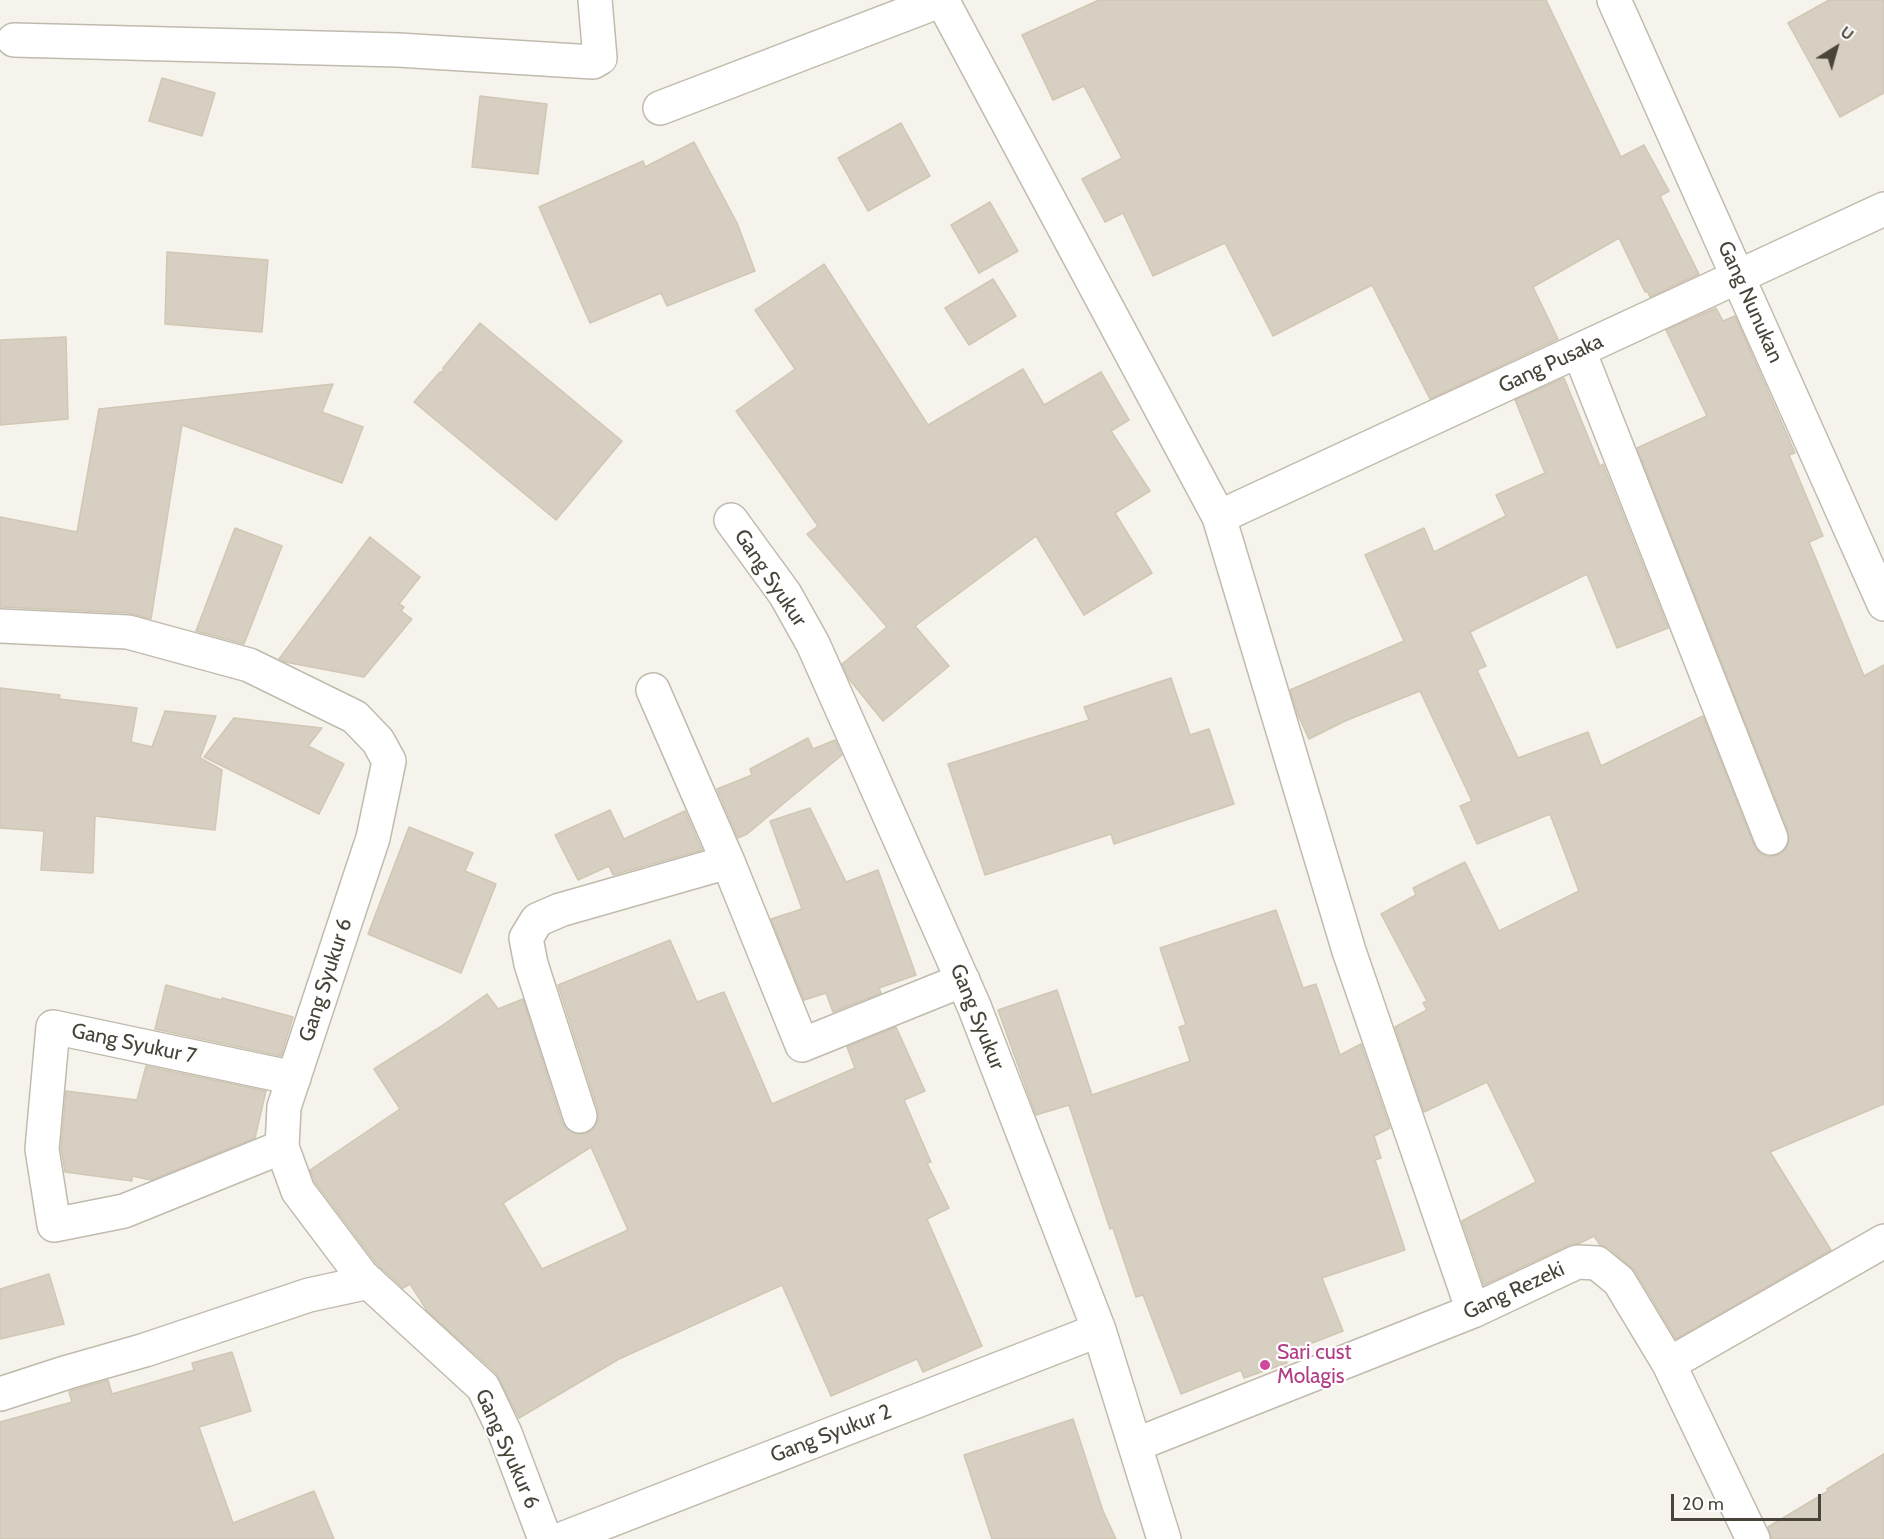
<!DOCTYPE html>
<html>
<head>
<meta charset="utf-8">
<style>
  body { margin:0 }
  #map { position:relative; width:1884px; height:1539px; overflow:hidden; background:#f5f3eb; font-family:Cabin,sans-serif }
  canvas { display:block }
  .north { position:absolute; left:1806px; top:18px; width:60px; height:60px; -webkit-text-stroke:4px #fff; paint-order:stroke; rotate:37deg; font-size:16px; font-weight:700; line-height:24px; text-align:center; color:#494439 }
  .north::after { content:''; display:block; margin:auto; width:21px; height:27px; background:#494439; clip-path:polygon(50% 0,100% 100%,50% 72%,0 100%) }
  .scale { position:absolute; left:1671px; top:1494px; width:150px; height:27px; box-sizing:border-box; border:3px solid #494439; border-top:0; padding-left:8px; font-size:18px; line-height:21px; white-space:nowrap; color:#494439; -webkit-text-stroke:4px #fff; paint-order:stroke }
</style>
</head>
<body>
<div id="map">
<canvas width="1884" height="1539"></canvas>
<div class="north">U</div>
<div class="scale">20 m</div>
</div>
<script>
const ctx = document.querySelector('canvas').getContext('2d');
ctx.lineJoin = 'round';
function fillPath(path, color) {
  ctx.fillStyle = color;
  ctx.fill(path, 'evenodd');
}
function toPath(rows) {
  const path = new Path2D();
  for (const r of rows) {
    path.moveTo(r[0], r[1]);
    for (let i = 2; i < r.length; i += 2) path.lineTo(r[i], r[i + 1]);
  }
  return path;
}
function trace(path, color, width, dash) {
  ctx.strokeStyle = color;
  ctx.lineWidth = width;
  ctx.lineCap = dash ? 'butt' : 'round';
  ctx.setLineDash(dash || []);
  ctx.stroke(path);
}
function label(font, color, halo, rows, align = 'center') {
  ctx.font = font + ' Cabin,sans-serif';
  ctx.lineWidth = 4.5;
  ctx.setLineDash([]);
  ctx.textBaseline = 'middle';
  ctx.strokeStyle = halo;
  ctx.fillStyle = color;
  for (const [text, x, y, turn = 0] of rows) {
    ctx.save();
    ctx.translate(x, y);
    ctx.rotate((+turn || 0) * Math.PI / 180);
    ctx.textAlign = isNaN(turn) ? turn : align;
    if (halo) ctx.strokeText(text, 0, 0);
    ctx.fillText(text, 0, 0);
    ctx.restore();
  }
}
const building = toPath([
  [1099,0,1546,0,1621,157,1644,145,1669,191,1660,196,1699,274,1650,297,1647,291,1645,292,1619,238,1533,287,1558,339,1430,399,1372,285,1273,336,1225,243,1153,276,1123,213,1105,222,1082,179,1122,158,1084,86,1053,100,1022,35,1099,0],
  [1829,0,1884,0,1884,93,1840,117,1788,23,1829,0],
  [162,78,215,93,202,136,149,121,162,78],
  [480,96,547,104,538,174,472,167,480,96],
  [901,123,930,176,868,211,838,158,901,123],
  [694,142,737,223,755,271,667,306,661,293,590,323,539,207,643,161,645,167,694,142],
  [990,202,1018,251,979,273,951,225,990,202],
  [167,252,268,260,262,332,165,324,167,252],
  [824,264,928,425,1023,369,1044,405,1101,372,1129,420,1111,431,1150,491,1115,513,1152,573,1084,615,1036,536,915,626,949,666,883,721,849,679,842,664,887,627,807,534,818,526,736,411,795,369,755,310,824,264],
  [993,279,1016,316,969,345,945,308,993,279],
  [1716,308,1723,321,1735,316,1795,453,1789,455,1823,536,1809,542,1864,676,1884,665,1884,1104,1770,1152,1831,1250,1676,1339,1635,1271,1609,1248,1600,1245,1594,1236,1580,1243,1569,1245,1484,1285,1462,1221,1536,1182,1487,1082,1424,1112,1395,1027,1427,1010,1423,1003,1427,1001,1381,914,1416,895,1413,888,1465,862,1499,931,1579,891,1550,814,1477,844,1460,806,1472,801,1420,691,1345,721,1309,739,1298,715,1290,690,1404,641,1365,555,1424,528,1434,552,1506,516,1496,495,1545,473,1515,400,1564,378,1600,466,1603,464,1668,628,1617,648,1587,574,1470,632,1486,666,1477,670,1518,758,1588,732,1601,766,1703,716,1754,845,1760,853,1769,857,1778,855,1785,850,1789,841,1788,831,1637,448,1707,416,1666,330,1716,308],
  [480,323,622,441,556,520,414,402,440,372,443,372,443,368,480,323],
  [66,337,68,419,0,425,0,340,66,337],
  [333,384,322,412,363,427,342,483,182,425,151,619,129,613,0,607,0,517,77,532,99,409,333,384],
  [235,528,282,546,244,644,196,631,235,528],
  [370,537,420,577,399,604,404,607,401,611,412,619,364,677,285,662,279,659,370,537],
  [1171,678,1190,735,1209,729,1234,804,1114,844,1111,834,985,875,948,764,1089,720,1084,707,1171,678],
  [0,688,60,695,59,699,137,708,131,742,152,747,165,711,216,716,200,758,222,770,215,830,95,816,93,873,41,870,44,831,0,828,0,688],
  [234,718,322,728,308,746,344,764,319,814,204,757,234,718],
  [808,738,813,749,835,740,842,755,747,834,738,838,717,789,752,775,750,769,808,738],
  [810,808,846,882,878,870,916,975,879,988,881,993,833,1012,826,993,804,1000,771,919,802,909,770,821,810,808],
  [610,810,624,839,685,811,702,850,613,875,609,866,578,880,555,835,610,810],
  [409,827,473,853,465,871,496,884,461,973,368,934,409,827],
  [1276,910,1303,988,1316,984,1340,1055,1361,1044,1390,1128,1374,1136,1381,1158,1375,1160,1405,1250,1322,1278,1343,1331,1284,1354,1287,1363,1244,1378,1241,1370,1181,1394,1143,1295,1136,1297,1113,1228,1110,1229,1069,1105,1036,1115,998,1010,1057,990,1092,1095,1190,1061,1179,1027,1186,1025,1160,948,1276,910],
  [670,940,697,1002,724,992,772,1104,855,1068,847,1047,896,1027,925,1091,904,1100,931,1162,927,1163,949,1208,927,1219,982,1346,923,1372,917,1359,831,1396,782,1285,619,1359,519,1418,496,1373,428,1312,410,1284,403,1288,376,1263,315,1182,310,1170,400,1109,374,1069,440,1027,487,994,498,1009,523,999,562,1122,567,1129,576,1134,586,1134,593,1129,598,1120,598,1110,558,985,670,940],
  [591,1147,628,1230,542,1269,503,1203,591,1147],
  [166,985,221,1000,222,998,293,1017,281,1056,155,1029,166,985],
  [146,1066,266,1091,255,1138,151,1180,132,1176,132,1181,65,1172,61,1148,66,1091,137,1100,146,1066],
  [49,1274,64,1324,0,1339,0,1289,49,1274],
  [232,1352,251,1411,199,1427,233,1523,314,1491,334,1539,0,1539,0,1422,72,1402,69,1392,73,1390,108,1380,112,1394,194,1370,192,1363,232,1352],
  [1073,1419,1103,1511,1116,1539,992,1539,964,1455,1073,1419],
  [1884,1454,1884,1539,1772,1539,1768,1527,1828,1491,1827,1489,1884,1454]
]);
fillPath(building, '#d7cfc1');
trace(building, '#d1c7b4', 1.5);
const minor = toPath([
  [942,0,1219,517,1349,951,1473,1311],
  [1614,0,1884,604],
  [14,40,398,50,593,62,600,58,595,0],
  [660,108,942,0],
  [1579,351,1771,838],
  [1219,517,1884,209],
  [731,520,785,594,813,644,974,1006,1099,1330,1164,1539],
  [0,626,128,632,249,665,355,717,378,741,389,761,373,838,284,1107,282,1147,298,1191,362,1276,483,1387,505,1433,545,1539],
  [653,690,728,862,802,1045,963,980],
  [580,1116,531,964,526,938,537,920,560,910,728,862],
  [282,1147,124,1211,54,1225,42,1149,53,1027,294,1078],
  [1669,1364,1884,1241],
  [0,1394,68,1372,145,1350,309,1295,369,1282],
  [1135,1445,1473,1311,1577,1262,1597,1263,1619,1281,1669,1364,1753,1539],
  [562,1539,1099,1330]
]);
trace(minor, '#c1bbae', 36);
trace(minor, '#fff', 33);
for (const [x, y, r, color] of [
  [1265,1365,6,"#d1479c"]
]) {
  const dot = new Path2D();
  dot.arc(x, y, r, 0, 2 * Math.PI);
  ctx.fillStyle = color;
  ctx.fill(dot);
  trace(dot, '#fff', 2);
}
label('21px', '#494439', '#fff', [
  ["Gang Nunukan",1750,302,66],
  ["Gang Pusaka",1551,364,-25],
  ["Gang Syukur",770,578,56],
  ["Gang Syukur 6",326,980,-72],
  ["Gang Syukur",977,1017,68],
  ["Gang Syukur 7",134,1044,12],
  ["Gang Rezeki",1514,1291,-25],
  ["Gang Syukur 2",831,1434,-21],
  ["Gang Syukur 6",507,1449,66]
]);
label('21px', '#b23c85', '#fff', [
  ["Sari cust",1277,1353],
  ["Molagis",1277,1377]
], 'left');
</script>
</body>
</html>
